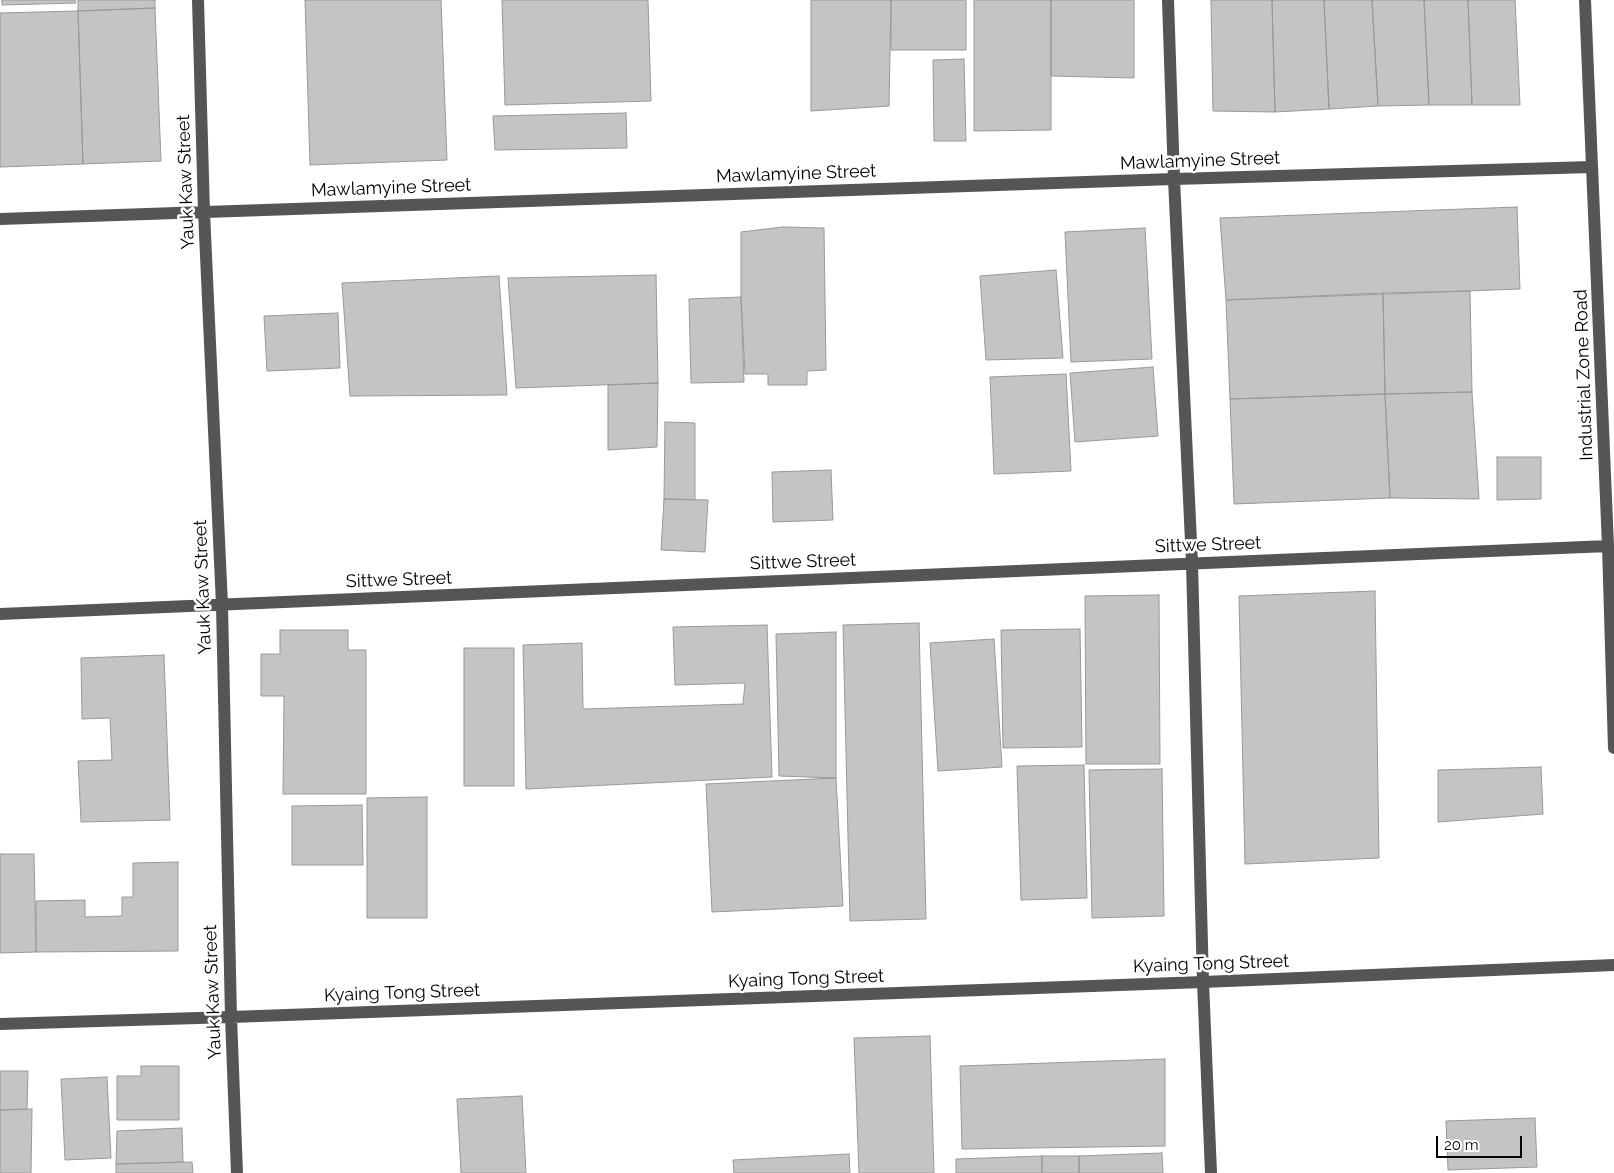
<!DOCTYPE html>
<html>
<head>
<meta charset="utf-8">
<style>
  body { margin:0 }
  #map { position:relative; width:1614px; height:1173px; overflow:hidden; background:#fff; font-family:Raleway,sans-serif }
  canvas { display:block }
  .scale { position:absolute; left:1436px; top:1136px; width:86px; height:22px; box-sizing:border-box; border:2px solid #000; border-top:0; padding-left:6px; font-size:15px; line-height:18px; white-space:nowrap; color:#000; -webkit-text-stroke:4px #fff; paint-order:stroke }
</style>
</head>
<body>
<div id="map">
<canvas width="1614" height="1173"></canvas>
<div class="scale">20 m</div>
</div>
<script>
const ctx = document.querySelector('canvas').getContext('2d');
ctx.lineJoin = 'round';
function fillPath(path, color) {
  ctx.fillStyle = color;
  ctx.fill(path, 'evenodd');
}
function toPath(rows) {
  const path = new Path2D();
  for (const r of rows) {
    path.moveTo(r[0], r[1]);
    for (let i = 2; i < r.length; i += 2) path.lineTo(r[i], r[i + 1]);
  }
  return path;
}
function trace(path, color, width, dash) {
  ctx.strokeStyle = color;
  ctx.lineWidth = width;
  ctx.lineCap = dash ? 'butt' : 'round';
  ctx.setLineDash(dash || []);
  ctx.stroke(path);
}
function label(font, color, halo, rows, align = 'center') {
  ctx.font = font + ' Raleway,sans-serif';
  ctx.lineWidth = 5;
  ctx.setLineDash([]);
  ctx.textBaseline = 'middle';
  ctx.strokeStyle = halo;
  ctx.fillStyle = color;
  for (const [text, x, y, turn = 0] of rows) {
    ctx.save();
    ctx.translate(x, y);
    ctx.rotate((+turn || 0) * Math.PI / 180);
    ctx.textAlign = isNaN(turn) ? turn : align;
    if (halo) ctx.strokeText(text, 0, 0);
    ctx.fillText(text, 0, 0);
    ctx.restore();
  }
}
const building = toPath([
  [2,0,75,0,76,3,2,5,2,0],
  [78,0,155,0,155,8,78,11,78,0],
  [305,0,441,0,447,160,310,165,305,0],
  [502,0,648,0,651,101,505,105,502,0],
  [811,0,891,0,889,106,811,111,811,0],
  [891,0,966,0,966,50,891,50,891,0],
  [974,0,1051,0,1051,130,974,131,974,0],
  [1051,0,1134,0,1134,78,1051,76,1051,0],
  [1211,0,1272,0,1275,112,1213,111,1211,0],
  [1272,0,1324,0,1329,109,1275,112,1272,0],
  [1324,0,1372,0,1378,106,1329,109,1324,0],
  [1372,0,1424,0,1429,105,1378,106,1372,0],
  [1424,0,1468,0,1472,105,1429,105,1424,0],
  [1468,0,1515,0,1520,105,1472,105,1468,0],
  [155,8,161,161,83,164,78,11,155,8],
  [78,11,83,164,0,167,0,13,78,11],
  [964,59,966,141,934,141,933,60,964,59],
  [626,113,627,148,495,150,493,116,626,113],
  [1517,207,1520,289,1226,300,1220,218,1517,207],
  [783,227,824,228,826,370,807,371,807,385,768,385,768,374,745,374,741,297,741,232,783,227],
  [1145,228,1152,359,1071,362,1065,232,1145,228],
  [1056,270,1063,358,986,360,980,276,1056,270],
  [656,275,658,383,516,388,508,278,656,275],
  [499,276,507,395,350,396,342,283,499,276],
  [1470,291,1472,392,1385,394,1383,293,1470,291],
  [1383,293,1385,394,1230,399,1226,300,1383,293],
  [741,297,744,382,691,383,689,299,741,297],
  [338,313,340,368,267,371,264,316,338,313],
  [1153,367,1158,436,1075,442,1070,373,1153,367],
  [1066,374,1071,471,994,474,990,377,1066,374],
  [658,383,657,447,608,450,608,385,658,383],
  [1472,392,1479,499,1390,498,1385,394,1472,392],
  [1385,394,1390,498,1234,504,1230,399,1385,394],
  [665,422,695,423,695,500,664,499,665,422],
  [1497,457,1541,457,1541,499,1497,500,1497,457],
  [831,470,833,520,773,522,772,472,831,470],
  [664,499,708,500,705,552,661,550,664,499],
  [1375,591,1379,858,1245,864,1239,596,1375,591],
  [1159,595,1160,764,1086,764,1085,596,1159,595],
  [919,623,926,919,850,921,843,625,919,623],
  [767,625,772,777,526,789,523,645,582,643,583,709,743,704,745,683,675,685,673,627,767,625],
  [1080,629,1082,747,1003,748,1001,630,1080,629],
  [280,630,348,630,348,650,366,650,366,794,283,794,284,696,261,696,261,654,280,654,280,630],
  [836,632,836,778,779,776,776,634,836,632],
  [994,639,1002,767,938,771,930,643,994,639],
  [464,648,514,648,514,786,464,786,464,648],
  [164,655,170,820,81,822,78,761,112,760,110,718,82,719,81,658,164,655],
  [1084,765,1087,898,1021,900,1017,766,1084,765],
  [1541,767,1543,814,1438,822,1438,770,1541,767],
  [1162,769,1164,916,1092,918,1089,770,1162,769],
  [836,778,843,906,712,912,706,784,836,778],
  [427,797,427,918,367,918,367,798,427,797],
  [362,805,363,865,292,865,292,806,362,805],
  [0,854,34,854,36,952,0,953,0,854],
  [178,862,178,951,36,952,36,901,85,900,85,917,122,916,122,897,133,897,133,863,178,862],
  [930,1036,934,1173,859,1173,854,1038,930,1036],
  [1165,1059,1165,1146,962,1149,960,1066,1165,1059],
  [141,1066,179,1066,179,1120,117,1120,117,1076,141,1076,141,1066],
  [0,1071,28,1071,27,1109,0,1110,0,1071],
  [107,1077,111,1158,65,1160,61,1079,107,1077],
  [522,1096,526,1173,461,1173,457,1099,522,1096],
  [32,1109,31,1173,0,1173,0,1110,32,1109],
  [1535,1118,1537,1167,1448,1170,1446,1121,1535,1118],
  [182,1128,183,1162,116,1164,117,1131,182,1128],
  [1162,1153,1163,1173,1079,1173,1079,1156,1162,1153],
  [849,1154,850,1173,734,1173,733,1160,849,1154],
  [1042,1156,1042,1173,956,1173,956,1159,1042,1156],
  [1042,1156,1079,1156,1079,1173,1042,1173,1042,1156],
  [192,1162,193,1173,116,1173,116,1164,192,1162]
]);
fillPath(building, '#c4c4c4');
trace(building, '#999', 1);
trace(toPath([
  [198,0,204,212,222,605,231,1017,237,1173],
  [1168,0,1174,179,1192,563,1203,982,1211,1173],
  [1585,0,1608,546,1614,748],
  [0,219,1174,179,1592,167],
  [0,614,1608,546],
  [0,1024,231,1017,1203,982,1614,965]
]), '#555', 12);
label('18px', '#000', '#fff', [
  ["Mawlamyine Street",1200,161,-2],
  ["Mawlamyine Street",796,174,-2],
  ["Yauk Kaw Street",186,182,-92],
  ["Mawlamyine Street",391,188,-2],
  ["Industrial Zone Road",1584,375,-92],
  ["Sittwe Street",1208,545,-2],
  ["Sittwe Street",803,562,-2],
  ["Sittwe Street",399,580,-2],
  ["Yauk Kaw Street",203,587,-92],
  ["Kyaing Tong Street",1211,964,-2],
  ["Kyaing Tong Street",806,979,-2],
  ["Yauk Kaw Street",213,992,-92],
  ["Kyaing Tong Street",402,993,-2]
]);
</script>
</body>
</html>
